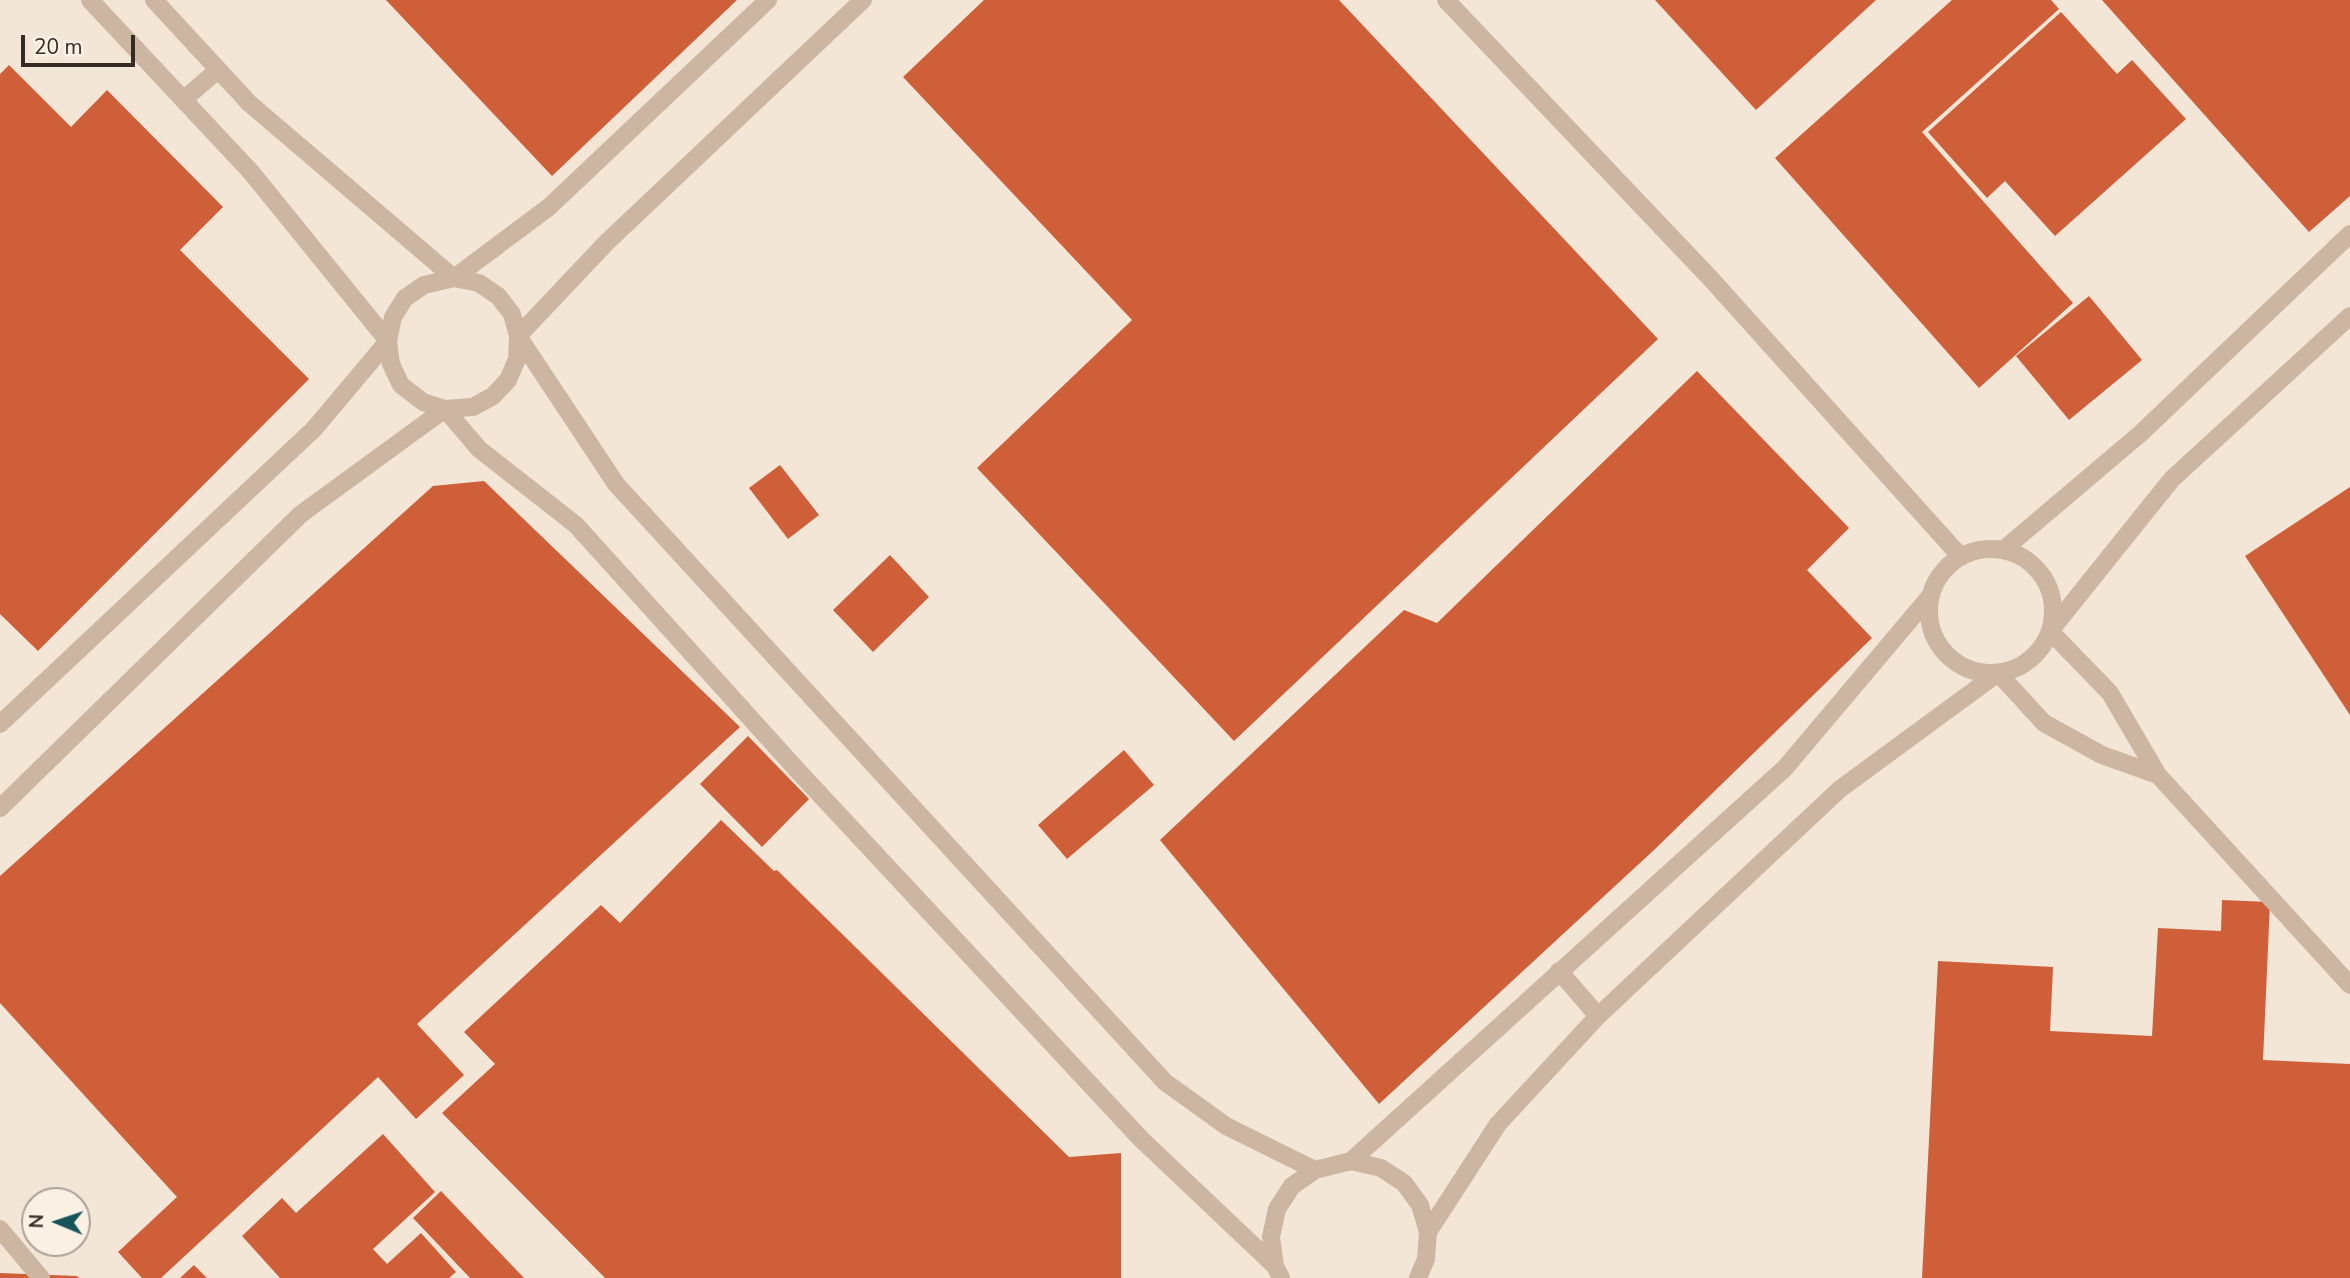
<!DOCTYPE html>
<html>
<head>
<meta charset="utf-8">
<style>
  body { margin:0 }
  #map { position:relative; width:2350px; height:1278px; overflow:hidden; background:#f3e6d7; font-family:"Nunito Sans",sans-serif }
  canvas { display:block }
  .north { position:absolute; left:21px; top:1187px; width:70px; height:70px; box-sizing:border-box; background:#faf0e4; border:2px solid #aca198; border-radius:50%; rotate:272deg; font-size:19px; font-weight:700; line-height:28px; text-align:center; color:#362b25 }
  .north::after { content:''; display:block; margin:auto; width:24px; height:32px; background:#18555a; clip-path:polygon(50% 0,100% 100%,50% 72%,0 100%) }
  .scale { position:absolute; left:21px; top:35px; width:114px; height:32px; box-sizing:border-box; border:4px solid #362b25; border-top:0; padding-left:9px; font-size:21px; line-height:24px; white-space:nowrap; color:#362b25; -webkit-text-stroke:5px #faf0e4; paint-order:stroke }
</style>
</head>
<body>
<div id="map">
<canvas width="2350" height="1278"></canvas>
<div class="north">N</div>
<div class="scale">20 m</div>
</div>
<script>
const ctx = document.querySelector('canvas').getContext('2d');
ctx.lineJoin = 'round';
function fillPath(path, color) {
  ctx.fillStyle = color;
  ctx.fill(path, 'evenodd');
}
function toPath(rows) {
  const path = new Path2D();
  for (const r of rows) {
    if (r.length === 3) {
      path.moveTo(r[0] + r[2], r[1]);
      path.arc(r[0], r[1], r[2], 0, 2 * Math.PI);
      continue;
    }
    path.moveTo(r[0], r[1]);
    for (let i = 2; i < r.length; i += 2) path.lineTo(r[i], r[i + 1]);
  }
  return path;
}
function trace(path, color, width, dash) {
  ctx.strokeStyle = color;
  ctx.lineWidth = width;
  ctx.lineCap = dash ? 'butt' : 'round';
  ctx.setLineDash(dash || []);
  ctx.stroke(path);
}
fillPath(toPath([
  [386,0,737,0,552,176],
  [984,0,1339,0,1658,339,1234,741,977,468,1132,320,903,77],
  [1655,0,1876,0,1756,110],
  [1952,0,2051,0,2059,9,1922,132,2073,303,1979,388,1775,158],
  [2102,0,2350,0,2350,196,2309,232],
  [2061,12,2117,74,2132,60,2186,119,2055,236,2005,181,1987,198,1928,132],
  [9,65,71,127,107,90,223,207,180,250,309,379,38,651,0,614,0,74],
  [2089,296,2142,360,2069,420,2016,356],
  [1697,371,1849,528,1807,570,1872,638,1654,850,1379,1104,1160,840,1404,610,1437,623],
  [780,465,819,515,788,539,749,488],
  [484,481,740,727,417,1024,464,1075,416,1119,378,1077,161,1278,142,1278,118,1252,177,1197,0,1003,0,876,433,486],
  [2350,487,2350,715,2245,556],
  [890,555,929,597,873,652,833,610],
  [748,736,809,799,762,847,700,784],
  [1124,750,1154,785,1067,859,1038,825],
  [721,820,774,871,777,870,1069,1157,1121,1153,1121,1278,605,1278,442,1113,495,1064,464,1032,601,905,620,923],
  [2222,900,2270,902,2263,1060,2350,1064,2350,1278,1922,1278,1938,961,2053,967,2050,1031,2152,1036,2158,928,2221,931],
  [383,1134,435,1192,373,1249,387,1264,421,1233,456,1272,449,1278,280,1278,242,1236,282,1198,296,1213],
  [441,1191,524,1278,470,1278,413,1218],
  [194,1265,207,1278,180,1278],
  [0,1273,77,1276,79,1278,0,1278]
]), '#cf5f39');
trace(toPath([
  [154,0,249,103,454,278,549,207,768,0],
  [863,0,607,242,518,336,616,484,1165,1082,1226,1126,1315,1170],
  [1446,0,1711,279,1961,557],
  [183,100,218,70],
  [2350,316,2172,479,2050,631,2110,693,2158,775,2350,985],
  [1991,611,62],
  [2003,550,2140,434,2350,234],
  [0,724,314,429,388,341,393,317,405,298,424,285,454,278,479,283,498,296,512,314,518,336,517,359,508,380,493,396,473,407,445,409,423,402,401,385,391,364,388,341,251,172,90,0],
  [0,808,301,514,445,409,479,449,576,525,799,772,1141,1139,1275,1266],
  [1559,971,1598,1016],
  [1351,1161,1785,768,1931,595],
  [0,1229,41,1278],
  [1428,1232,1498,1124,1598,1016,1840,789,1998,673,2044,723,2102,755,2158,775],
  [1281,1278,1275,1266,1271,1237,1277,1209,1292,1186,1315,1170,1351,1161,1381,1168,1404,1183,1420,1205,1428,1232,1426,1259,1418,1278]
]), '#ccb6a2', 18);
</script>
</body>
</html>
